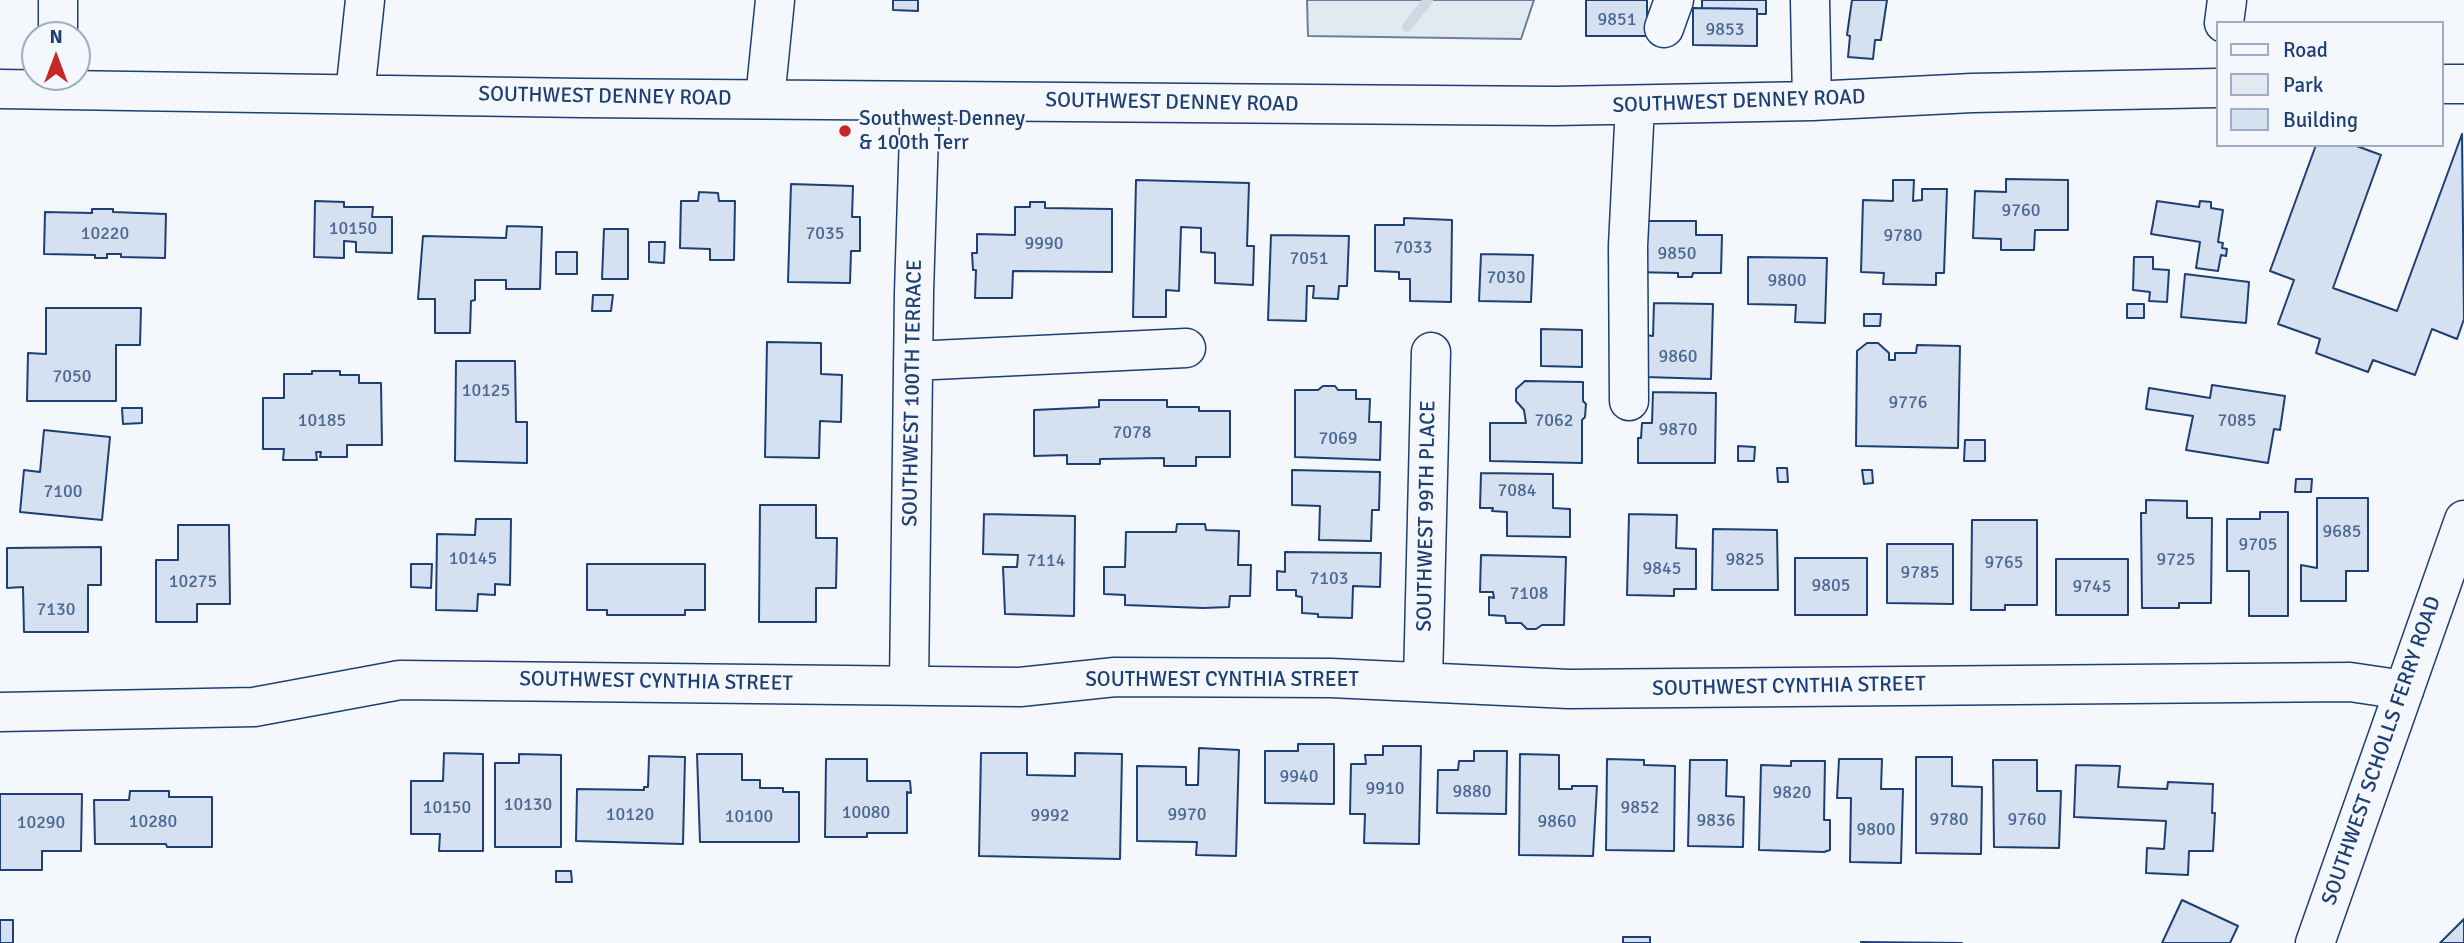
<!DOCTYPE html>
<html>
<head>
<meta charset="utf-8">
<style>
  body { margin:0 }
  #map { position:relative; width:2464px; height:943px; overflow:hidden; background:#f4f7fb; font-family:Signika,sans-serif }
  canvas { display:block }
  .legend { position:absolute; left:2216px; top:21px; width:228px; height:126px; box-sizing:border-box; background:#f4f7fb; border:2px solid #9eadc5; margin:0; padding:9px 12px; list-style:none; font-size:21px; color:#1d3f73 }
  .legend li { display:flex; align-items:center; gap:14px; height:35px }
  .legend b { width:35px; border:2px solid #9eadc5 }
  .north { position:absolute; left:21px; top:21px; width:70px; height:70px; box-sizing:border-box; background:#f4f7fb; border:2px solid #9eadc5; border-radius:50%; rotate:0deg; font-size:19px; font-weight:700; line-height:28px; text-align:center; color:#1d3f73 }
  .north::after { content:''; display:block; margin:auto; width:24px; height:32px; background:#c62828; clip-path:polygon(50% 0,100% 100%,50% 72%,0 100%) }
</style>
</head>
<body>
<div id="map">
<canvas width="2464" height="943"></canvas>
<ul class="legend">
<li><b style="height:9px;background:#f4f7fb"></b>Road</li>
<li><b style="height:19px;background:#e3e9f0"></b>Park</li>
<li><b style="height:19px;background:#d5e0f0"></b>Building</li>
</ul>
<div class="north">N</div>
</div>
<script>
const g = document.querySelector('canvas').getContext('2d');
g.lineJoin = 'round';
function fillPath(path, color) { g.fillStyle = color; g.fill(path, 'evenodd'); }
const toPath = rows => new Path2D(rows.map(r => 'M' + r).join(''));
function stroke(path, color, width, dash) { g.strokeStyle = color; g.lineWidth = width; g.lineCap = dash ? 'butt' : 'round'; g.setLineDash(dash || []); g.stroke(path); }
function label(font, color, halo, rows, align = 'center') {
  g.font = font + ' Signika,sans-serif'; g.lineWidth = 5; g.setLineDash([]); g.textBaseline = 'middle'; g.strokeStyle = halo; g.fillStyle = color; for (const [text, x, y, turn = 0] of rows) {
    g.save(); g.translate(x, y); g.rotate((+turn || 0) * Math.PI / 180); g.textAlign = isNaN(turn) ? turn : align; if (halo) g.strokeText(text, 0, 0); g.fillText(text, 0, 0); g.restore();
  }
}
const green = toPath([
  [1307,0,1534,0,1521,39,1308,36,1307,0]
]);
fillPath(green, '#e3e9f0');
stroke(green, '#687fa3', 2);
stroke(toPath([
  [1407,27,1428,0]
]), '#cfd7e4', 10);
const building = toPath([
  [893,0,918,0,918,11,893,10,893,0],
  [1586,0,1647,0,1647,36,1586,36,1586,0],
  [1702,0,1766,0,1766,14,1757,14,1757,9,1702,8,1702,0],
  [1852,0,1887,0,1881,40,1875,40,1873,59,1848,57,1850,36,1847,35,1852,0],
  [1693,8,1757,9,1757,46,1693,45,1693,8],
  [2462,134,2464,319,2457,339,2432,329,2415,375,2373,360,2368,372,2316,353,2320,339,2278,324,2294,280,2270,271,2316,145,2354,145,2381,155,2333,288,2397,311,2462,134],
  [2006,179,2068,180,2068,230,2035,230,2034,250,2001,250,2001,239,1973,238,1975,191,2006,192,2006,179],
  [1136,180,1249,183,1247,246,1254,246,1253,285,1215,283,1215,253,1201,252,1201,228,1181,227,1179,291,1166,290,1166,317,1133,317,1136,180],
  [1893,180,1914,180,1913,201,1922,200,1922,189,1947,189,1944,273,1936,273,1936,285,1883,284,1884,273,1861,272,1863,200,1893,201,1893,180],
  [791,184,853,186,852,217,860,217,860,251,851,251,850,283,788,282,791,184],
  [699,192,718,193,719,201,735,201,734,260,710,260,710,249,680,248,681,201,698,201,699,192],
  [315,201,344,202,344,207,373,207,372,217,392,217,392,253,356,252,356,242,344,241,344,258,314,257,315,201],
  [2157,201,2199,207,2200,201,2211,202,2211,208,2223,210,2218,242,2223,243,2222,248,2227,249,2226,256,2221,255,2218,271,2196,268,2200,242,2151,234,2157,201],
  [1030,202,1045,202,1045,208,1112,209,1112,272,1013,271,1012,298,975,298,976,270,973,270,972,253,977,253,977,234,1015,235,1015,207,1030,207,1030,202],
  [92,209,113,209,113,212,166,214,165,258,121,257,121,254,107,254,107,258,95,258,95,255,44,254,45,212,92,213,92,209],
  [1404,218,1452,220,1451,302,1410,301,1410,279,1399,279,1399,272,1375,271,1375,225,1404,225,1404,218],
  [1633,221,1696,221,1696,235,1722,235,1721,273,1693,273,1692,277,1678,277,1678,273,1632,272,1633,221],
  [507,226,542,227,540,289,506,289,506,280,475,280,475,300,471,301,470,333,435,333,435,299,418,299,423,236,506,238,507,226],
  [604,229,628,229,628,279,602,279,604,229],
  [1271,235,1349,236,1347,286,1339,286,1338,299,1313,298,1314,286,1307,286,1306,321,1268,320,1271,235],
  [649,242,665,242,664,263,649,262,649,242],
  [556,252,577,252,577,274,556,274,556,252],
  [1481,254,1533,255,1531,302,1479,301,1481,254],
  [1748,257,1827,258,1825,323,1795,322,1796,305,1748,304,1748,257],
  [2134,257,2153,257,2153,269,2169,270,2167,302,2149,301,2150,292,2133,290,2134,257],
  [2185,274,2249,282,2246,323,2181,317,2185,274],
  [593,295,613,295,611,311,592,311,593,295],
  [1654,303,1713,304,1711,379,1645,377,1645,335,1653,336,1654,303],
  [2127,304,2144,304,2144,318,2127,318,2127,304],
  [46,308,141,308,140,345,116,345,116,401,27,401,28,353,46,354,46,308],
  [1864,314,1881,314,1880,326,1864,326,1864,314],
  [1541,329,1582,330,1582,367,1541,366,1541,329],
  [767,342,821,343,821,374,842,375,841,422,820,421,819,458,765,457,767,342],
  [1867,343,1878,343,1889,353,1889,360,1895,360,1895,353,1916,353,1917,345,1960,346,1958,448,1856,446,1857,351,1867,343],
  [456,361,515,361,516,422,527,422,527,463,455,461,456,361],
  [312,371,340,371,340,375,359,375,359,383,381,383,382,445,347,445,347,457,320,457,321,452,316,452,317,460,283,460,284,449,263,449,263,398,284,398,284,374,312,374,312,371],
  [1525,381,1583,382,1583,401,1586,404,1585,417,1582,420,1582,463,1490,461,1490,423,1526,423,1524,410,1516,401,1516,389,1525,381],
  [2212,385,2285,396,2280,430,2274,429,2268,463,2186,450,2193,416,2146,409,2149,388,2210,398,2212,385],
  [1323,386,1335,386,1338,390,1356,390,1356,399,1370,399,1369,422,1381,422,1380,460,1295,457,1295,390,1318,390,1323,386],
  [1653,392,1716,393,1715,463,1638,463,1638,438,1641,438,1642,423,1652,423,1653,392],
  [1099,400,1167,400,1167,407,1199,407,1199,411,1230,411,1230,457,1196,457,1196,466,1164,466,1164,458,1100,459,1100,464,1067,464,1067,455,1034,456,1034,410,1099,407,1099,400],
  [122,408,142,408,142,423,123,424,122,408],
  [44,430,110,437,102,520,20,512,24,470,40,472,44,430],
  [1965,440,1985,440,1985,461,1964,461,1965,440],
  [1738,446,1755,447,1754,461,1738,461,1738,446],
  [1777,468,1787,468,1788,482,1778,482,1777,468],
  [1292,470,1380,472,1379,510,1372,510,1371,541,1319,540,1320,506,1292,505,1292,470],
  [1862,470,1872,470,1873,483,1864,484,1862,470],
  [1481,473,1553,474,1553,508,1570,509,1570,537,1507,536,1507,512,1492,511,1493,508,1480,508,1481,473],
  [2296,479,2312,479,2311,492,2295,492,2296,479],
  [2317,498,2368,498,2368,571,2346,571,2346,601,2301,601,2301,565,2317,568,2317,498],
  [2146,500,2187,501,2187,518,2212,518,2211,603,2179,603,2179,608,2142,608,2141,513,2146,513,2146,500],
  [760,505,816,505,816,538,837,538,836,588,816,588,816,622,759,622,760,505],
  [2260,512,2288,512,2288,616,2249,616,2249,571,2227,571,2227,519,2260,519,2260,512],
  [984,514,1075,516,1074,616,1005,614,1003,567,1017,567,1018,555,983,554,984,514],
  [1629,514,1677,515,1676,548,1696,549,1696,589,1674,589,1674,596,1627,595,1629,514],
  [476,519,511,519,510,585,495,584,495,595,478,594,477,611,436,610,437,534,475,535,476,519],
  [1972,520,2037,520,2037,605,2005,605,2005,610,1971,610,1972,520],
  [1177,524,1205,524,1206,530,1239,531,1238,565,1251,565,1250,596,1230,596,1229,607,1203,608,1125,605,1125,595,1104,594,1104,567,1125,567,1126,532,1176,532,1177,524],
  [178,525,229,525,230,604,197,604,197,622,156,622,156,560,178,560,178,525],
  [1713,529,1777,530,1778,590,1712,590,1713,529],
  [1887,544,1953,544,1953,604,1887,603,1887,544],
  [101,547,101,585,88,585,88,632,24,632,23,587,7,588,7,548,101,547],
  [1285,552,1381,553,1380,587,1353,586,1352,618,1318,617,1318,614,1302,613,1302,597,1296,596,1296,590,1277,590,1277,571,1285,572,1285,552],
  [1481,555,1566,557,1564,625,1542,625,1536,629,1527,629,1521,623,1506,623,1505,616,1489,615,1489,597,1494,598,1493,592,1480,592,1481,555],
  [1795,558,1867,558,1867,615,1795,615,1795,558],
  [2056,559,2128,559,2128,615,2056,615,2056,559],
  [411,564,432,564,431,588,411,587,411,564],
  [587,564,705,564,705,610,685,610,685,615,607,615,607,610,587,610,587,564],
  [1298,744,1334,744,1334,804,1265,803,1265,751,1298,751,1298,744],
  [1383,746,1421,746,1419,844,1364,843,1365,814,1350,814,1351,764,1366,764,1365,755,1383,755,1383,746],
  [1199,748,1239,750,1236,856,1196,855,1197,842,1137,841,1137,766,1186,767,1186,785,1198,785,1199,748],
  [1474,751,1507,751,1506,814,1437,813,1438,770,1458,770,1459,761,1474,761,1474,751],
  [444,753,483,754,483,851,439,851,440,834,411,834,411,781,443,781,444,753],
  [981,753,1027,753,1027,775,1075,776,1075,753,1122,754,1120,859,979,856,981,753],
  [519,754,561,755,561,847,495,847,495,763,519,763,519,754],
  [697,754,742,754,742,780,760,780,760,788,783,788,783,792,799,792,799,842,700,842,697,754],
  [1520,754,1559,755,1559,789,1572,789,1572,786,1597,786,1593,856,1519,855,1520,754],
  [649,756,685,757,683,844,576,841,577,789,644,790,644,787,648,787,649,756],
  [1916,757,1952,757,1952,786,1982,787,1981,854,1916,853,1916,757],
  [826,759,867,759,867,781,910,781,911,793,907,792,907,833,867,833,867,837,825,837,826,759],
  [1607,759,1644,760,1644,765,1675,766,1674,851,1606,850,1607,759],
  [1839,759,1882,759,1881,789,1903,789,1901,863,1850,862,1851,798,1837,798,1839,759],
  [1690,760,1727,760,1726,796,1744,797,1743,847,1688,846,1690,760],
  [1993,760,2037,760,2037,791,2061,791,2059,848,1994,847,1993,760],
  [1791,761,1825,761,1824,820,1830,820,1830,850,1824,852,1759,850,1761,765,1791,766,1791,761],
  [2076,765,2120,766,2118,787,2167,789,2168,782,2213,784,2212,813,2215,813,2213,851,2189,851,2188,875,2146,873,2147,848,2164,849,2166,821,2074,817,2076,765],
  [130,791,169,791,169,797,212,797,212,847,167,847,166,844,95,844,94,800,129,800,130,791],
  [0,794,82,794,81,851,42,851,42,870,0,870,0,794],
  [556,871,571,871,572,882,556,882,556,871],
  [2182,900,2238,926,2230,943,2162,943,2182,900],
  [2464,919,2464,943,2440,943,2464,919],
  [0,920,13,920,13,943,0,943,0,920],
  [1623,937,1650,937,1650,943,1623,943,1623,937],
  [1861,942,1962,943,1861,943,1861,942]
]);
fillPath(building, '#d5e0f0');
stroke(building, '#1d3f73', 2);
const minor = toPath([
  [1810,0,1812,101],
  [2224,23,2227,0],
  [1664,28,1674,0],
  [58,35,58,0],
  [2441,84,2464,84],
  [0,89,582,98,1555,106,1812,101,1972,93,2217,88],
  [355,94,365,0],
  [765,99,775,0],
  [913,361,1186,348],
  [1629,401,1628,246,1635,105],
  [1423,681,1431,352],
  [909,685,914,293,920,101],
  [0,712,254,707,400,680,1020,687,1115,677,1331,678,1569,689,2350,682,2404,690]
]);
const major = toPath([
  [2315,943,2464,520]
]);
stroke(minor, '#1d3f73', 41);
stroke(major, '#1d3f73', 41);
stroke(minor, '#f4f7fb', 38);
stroke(major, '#f4f7fb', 38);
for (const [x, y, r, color] of [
  [845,131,7,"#c62828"]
]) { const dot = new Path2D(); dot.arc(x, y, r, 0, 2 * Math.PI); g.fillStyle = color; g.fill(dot); stroke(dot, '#f4f7fb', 2.5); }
label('18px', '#4b6792', null, [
  ["9851",1617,20],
  ["9853",1725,30],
  ["9760",2021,211],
  ["10150",353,229],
  ["10220",105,234],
  ["7035",825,234],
  ["9780",1903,236],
  ["9990",1044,244],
  ["7033",1413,248],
  ["9850",1677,254],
  ["7051",1309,259],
  ["7030",1506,278],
  ["9800",1787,281],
  ["9860",1678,357],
  ["7050",72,377],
  ["10125",486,391],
  ["9776",1908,403],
  ["10185",322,421],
  ["7062",1554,421],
  ["7085",2237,421],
  ["9870",1678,430],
  ["7078",1132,433],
  ["7069",1338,439],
  ["7084",1517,491],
  ["7100",63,492],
  ["9685",2342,532],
  ["9705",2258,545],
  ["10145",473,559],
  ["9825",1745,560],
  ["9725",2176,560],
  ["7114",1046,561],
  ["9765",2004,563],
  ["9845",1662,569],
  ["9785",1920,573],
  ["7103",1329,579],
  ["10275",193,582],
  ["9805",1831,586],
  ["9745",2092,587],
  ["7108",1529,594],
  ["7130",56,610],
  ["9940",1299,777],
  ["9910",1385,789],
  ["9880",1472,792],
  ["9820",1792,793],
  ["10130",528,805],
  ["10150",447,808],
  ["9852",1640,808],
  ["10080",866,813],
  ["10120",630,815],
  ["9970",1187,815],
  ["9992",1050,816],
  ["10100",749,817],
  ["9780",1949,820],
  ["9760",2027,820],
  ["9836",1716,821],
  ["10280",153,822],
  ["9860",1557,822],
  ["10290",41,823],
  ["9800",1876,830]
]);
label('21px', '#1d3f73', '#f4f7fb', [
  ["SOUTHWEST DENNEY ROAD",605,97,1],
  ["SOUTHWEST DENNEY ROAD",1739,102,-2],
  ["SOUTHWEST DENNEY ROAD",1172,103,1],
  ["SOUTHWEST 100TH TERRACE",913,393,-89],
  ["SOUTHWEST 99TH PLACE",1427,516,-89],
  ["SOUTHWEST CYNTHIA STREET",1222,680],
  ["SOUTHWEST CYNTHIA STREET",656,682,1],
  ["SOUTHWEST CYNTHIA STREET",1789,687,-1],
  ["SOUTHWEST SCHOLLS FERRY ROAD",2382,751,-71]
]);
label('21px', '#1d3f73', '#f4f7fb', [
  ["Southwest Denney",859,119],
  ["& 100th Terr",859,143]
], 'left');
</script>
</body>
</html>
